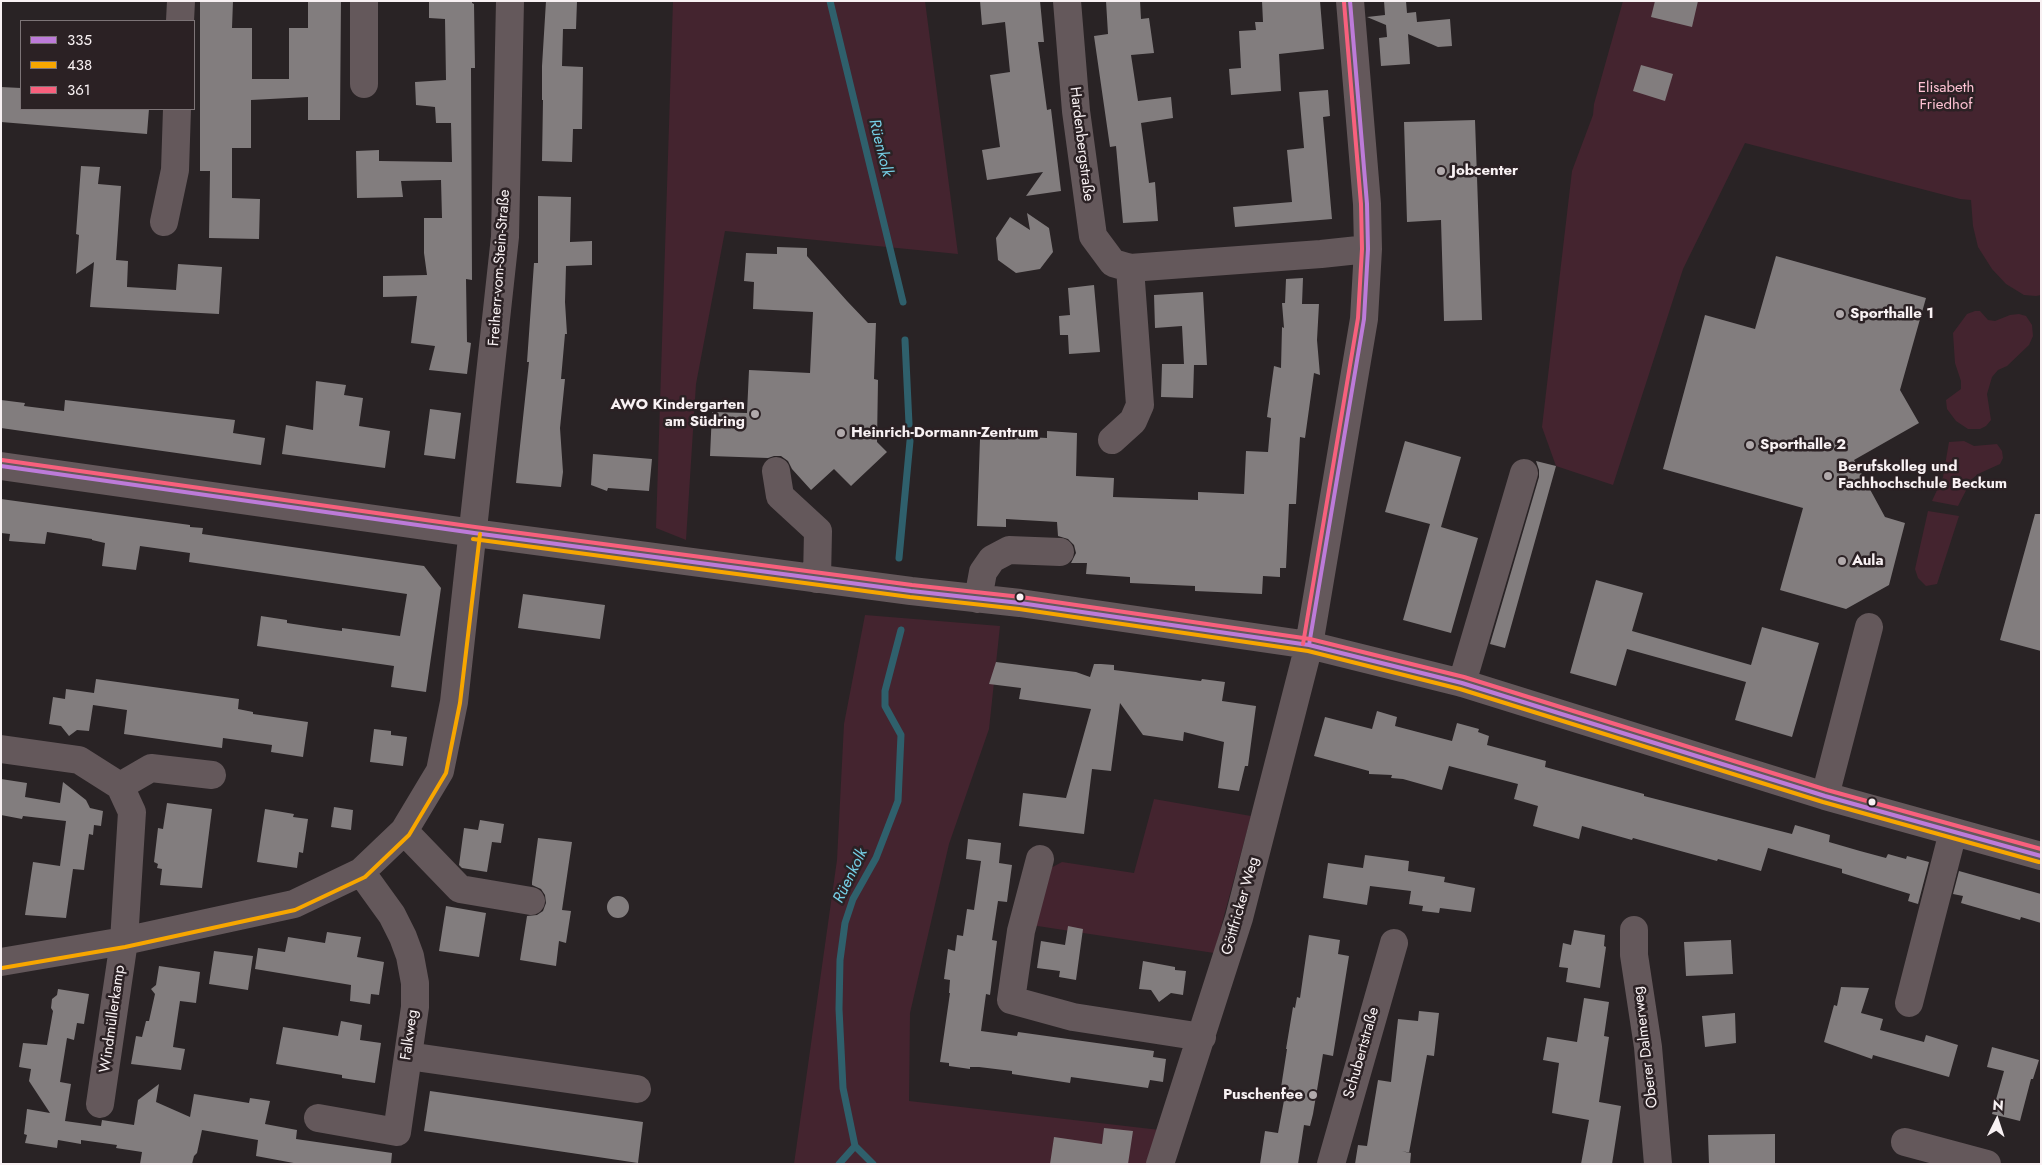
<!DOCTYPE html>
<html>
<head>
<meta charset="utf-8">
<style>
  body { margin:0 }
  #map { position:relative; width:2042px; height:1165px; overflow:hidden; background:#292325; font-family:Jost,sans-serif }
  canvas { display:block }
  .frame { position:absolute; inset:0; border:2px solid #f8f1f3; pointer-events:none }
  .legend { position:absolute; left:20px; top:20px; width:175px; height:90px; box-sizing:border-box; background:#2b2124; border:1px solid #7d7477; margin:0; padding:6px 9px; list-style:none; font-size:15px; color:#f8f1f3 }
  .legend li { display:flex; align-items:center; gap:10px; height:25px }
  .legend b { width:25px; border:1px solid #7d7477 }
  .north { position:absolute; left:1972px; top:1095px; width:50px; height:50px; -webkit-text-stroke:4px #2b2124; paint-order:stroke; rotate:4deg; font-size:14px; font-weight:700; line-height:20px; text-align:center; color:#f8f1f3 }
  .north::after { content:''; display:block; margin:auto; width:18px; height:22px; background:#f8f1f3; clip-path:polygon(50% 0,100% 100%,50% 72%,0 100%) }
</style>
</head>
<body>
<div id="map">
<canvas width="2042" height="1165"></canvas>
<div class="frame"></div>
<ul class="legend">
<li><b style="height:6px;background:#bd7bd9"></b>335</li>
<li><b style="height:6px;background:#f7a600"></b>438</li>
<li><b style="height:6px;background:#f8607d"></b>361</li>
</ul>
<div class="north">N</div>
</div>
<script>
const g = document.querySelector('canvas').getContext('2d');
g.lineJoin = 'round';
function fillPath(path, color) { g.fillStyle = color; g.fill(path, 'evenodd'); }
const toPath = rows => new Path2D(rows.map(r => 'M' + r).join(''));
function stroke(path, color, width, dash) { g.strokeStyle = color; g.lineWidth = width; g.lineCap = dash ? 'butt' : 'round'; g.setLineDash(dash || []); g.stroke(path); }
function label(font, color, halo, rows, align = 'center') {
  g.font = font + ' Jost,sans-serif'; g.lineWidth = 5; g.setLineDash([]); g.textBaseline = 'middle'; g.strokeStyle = halo; g.fillStyle = color; for (const [text, x, y, turn = 0] of rows) {
    g.save(); g.translate(x, y); g.rotate((+turn || 0) * Math.PI / 180); g.textAlign = isNaN(turn) ? turn : align; if (halo) g.strokeText(text, 0, 0); g.fillText(text, 0, 0); g.restore();
  }
}
fillPath(toPath([
  [673,1,925,1,958,254,725,231,696,384,686,540,656,528],
  [1623,1,2041,1,2041,295,2036,296,2024,295,2006,284,1992,269,1978,247,1973,226,1971,200,1960,199,1745,143,1683,269,1613,485,1556,466,1542,427,1572,171,1593,115,1594,104],
  [1975,311,1980,311,1988,320,1995,321,2010,315,2019,314,2026,316,2032,325,2033,336,2029,345,2007,366,1998,370,1992,377,1987,394,1991,420,1986,426,1980,429,1968,429,1956,421,1947,409,1946,400,1961,389,1961,381,1955,363,1953,333,1967,314],
  [1964,441,1974,446,1997,444,2002,451,2003,458,2000,464,1978,474,1972,479,1958,506,1932,501,1943,477,1949,442],
  [1928,511,1959,516,1937,584,1926,586,1918,578,1915,569],
  [865,615,1000,626,989,729,949,844,910,1013,909,1101,1160,1130,1147,1164,794,1164,837,860,844,724],
  [1154,799,1251,816,1214,953,1031,925,1047,870,1062,862,1134,873]
]), '#44242f');
stroke(toPath([
  [830,1,903,302],
  [905,340,909,424],
  [899,558,910,441],
  [839,1164,855,1146],
  [873,1164,855,1146,843,1088,839,1009,840,960,845,923,853,899,876,858,898,801,901,735,885,706,885,691,901,630]
]), '#2f606c', 7);
fillPath(toPath([
  [200,1,233,1,232,28,252,28,252,79,289,79,289,28,308,28,308,1,341,1,340,120,308,120,308,97,251,100,251,148,232,148,232,198,260,199,259,239,209,238,210,171,200,171],
  [429,1,472,1,472,3,474,4,475,68,471,68,472,280,466,279,467,342,471,343,467,374,429,370,435,346,411,343,417,296,383,297,383,276,427,275,424,253,424,218,442,218,441,180,401,181,403,197,357,198,356,151,379,150,379,161,452,162,451,123,436,123,435,107,416,105,415,82,446,80,445,19,429,18],
  [546,1,577,1,576,29,563,29,562,66,583,67,582,129,573,129,572,162,542,161,543,100,542,100,542,66],
  [980,1,1040,1,1044,42,1038,42,1047,110,1051,109,1061,191,1026,196,1043,172,987,180,982,150,1000,147,990,75,1010,72,1005,22,982,25],
  [1106,1,1140,1,1141,19,1149,18,1154,53,1131,55,1138,101,1171,97,1173,118,1141,123,1149,183,1155,182,1158,221,1123,223,1116,146,1110,147,1094,36,1108,34],
  [1262,1,1320,1,1324,49,1279,54,1281,91,1231,95,1229,69,1241,68,1239,31,1256,30,1255,22,1263,22],
  [1384,1,1406,1,1407,13,1416,12,1417,22,1450,19,1452,46,1438,47,1408,34,1410,64,1381,66,1379,38,1387,37,1386,25,1367,17,1385,15],
  [1655,1,1698,1,1692,27,1651,17],
  [1641,65,1673,74,1665,101,1633,91],
  [1,87,21,88,21,109,149,109,147,134,1,122],
  [1328,90,1330,116,1323,117,1332,219,1235,227,1233,207,1292,202,1287,150,1304,148,1299,92],
  [1475,120,1482,320,1444,321,1441,220,1407,222,1404,122],
  [81,166,100,167,98,184,121,186,116,260,128,261,127,287,176,290,178,264,222,267,219,314,90,307,94,262,76,274,79,235,76,234],
  [538,196,571,197,570,242,592,241,592,265,566,266,565,302,567,334,565,334,561,379,565,379,560,428,563,472,561,487,516,483,529,362,527,362,534,263,538,263],
  [1027,213,1049,228,1053,252,1040,269,1016,273,998,260,996,238,1010,217,1030,230],
  [777,247,807,248,807,256,847,301,868,323,876,323,874,379,878,380,877,442,887,452,851,486,834,469,811,490,792,469,788,461,781,456,774,456,768,458,710,456,712,412,747,413,749,370,810,373,813,312,753,309,754,282,744,281,746,253,777,254],
  [1776,256,1926,298,1900,390,1919,423,1854,460,1885,517,1905,523,1889,585,1846,609,1780,590,1803,508,1663,469,1705,315,1755,329],
  [1303,278,1302,304,1319,304,1317,340,1320,375,1314,373,1305,438,1300,437,1296,504,1289,504,1286,568,1280,568,1280,577,1263,576,1262,594,1195,591,1195,586,1130,583,1130,577,1086,574,1087,563,1071,563,1076,553,1074,545,1068,539,1058,536,1057,522,1006,519,1006,527,977,526,980,439,1008,440,1008,436,1047,438,1047,431,1077,433,1076,476,1114,478,1113,497,1198,500,1198,492,1244,494,1246,451,1268,452,1271,418,1267,417,1274,366,1281,368,1282,327,1284,328,1282,303,1285,303,1286,279],
  [1094,285,1100,352,1069,354,1068,335,1060,335,1059,316,1070,315,1068,288],
  [1203,292,1207,365,1194,365,1193,398,1161,397,1162,364,1184,364,1182,326,1155,328,1154,295],
  [316,381,346,385,344,395,363,398,359,426,390,431,385,468,282,454,286,425,313,430],
  [1,400,25,403,24,406,64,411,65,400,235,420,233,433,265,438,261,465,1,428],
  [430,409,461,413,455,459,424,455],
  [1405,441,1461,457,1441,527,1478,538,1451,633,1403,620,1430,524,1385,512],
  [593,454,652,459,649,491,608,488,607,491,591,485],
  [1536,461,1556,466,1505,648,1490,644,1539,477,1539,470],
  [1,499,190,525,190,527,203,528,202,534,424,566,441,588,426,692,391,687,394,666,257,646,261,616,287,620,287,623,327,629,342,631,342,628,400,636,407,594,189,562,190,553,140,546,136,570,102,566,105,543,92,540,92,539,47,532,45,544,9,541,10,534,1,533],
  [2035,514,2041,514,2041,651,2000,640],
  [1596,580,1643,593,1632,631,1751,665,1762,627,1819,643,1792,737,1735,720,1746,682,1627,649,1616,686,1570,673],
  [523,594,605,605,600,639,518,628],
  [996,662,1076,672,1090,677,1094,664,1101,664,1114,665,1114,670,1201,681,1202,679,1225,682,1222,701,1256,706,1248,766,1245,766,1239,791,1218,788,1224,742,1184,732,1183,741,1143,735,1120,703,1111,771,1092,769,1084,834,1019,826,1023,793,1066,798,1091,709,1019,699,1021,688,989,684],
  [96,679,239,699,238,709,253,712,253,714,308,722,303,757,271,752,272,745,223,738,222,748,124,734,127,710,93,705,89,731,77,730,69,736,61,726,49,724,53,697,65,699,66,689,94,693],
  [1377,711,1397,717,1395,726,1452,741,1457,723,1479,729,1478,732,1489,736,1487,745,1546,761,1545,767,1644,794,1644,796,1792,834,1795,825,1830,835,1829,842,1860,851,1886,858,1888,854,1906,859,1907,856,1929,862,1918,904,1908,901,1910,894,1842,873,1842,869,1768,848,1761,871,1718,859,1717,861,1633,838,1632,840,1582,826,1579,839,1533,826,1538,806,1514,799,1518,784,1449,766,1442,790,1403,779,1391,778,1392,775,1369,774,1369,771,1314,756,1325,717,1372,729],
  [374,729,391,731,391,735,407,737,403,766,370,762],
  [1,779,27,783,25,797,60,803,63,782,86,800,90,808,103,811,101,826,94,825,93,835,89,834,84,870,73,869,66,918,25,915,33,862,60,866,66,821,23,816,22,819,1,815],
  [167,803,212,809,202,888,160,885,162,869,157,868,158,864,154,862,158,828,163,829],
  [334,807,353,810,351,830,331,827],
  [265,809,294,814,293,817,308,819,303,853,299,852,297,868,257,862],
  [480,820,504,824,501,843,492,842,487,872,462,868,459,865,464,828,478,830],
  [538,838,572,842,562,910,571,911,566,943,559,941,556,966,520,960,527,916,537,915,543,911,546,903,545,895,541,889,532,885,532,882],
  [968,839,1001,843,999,863,1012,865,1007,902,998,901,992,940,997,941,990,995,986,994,981,1031,1017,1036,1018,1032,1154,1051,1153,1057,1166,1059,1163,1082,1150,1080,1148,1088,1071,1077,1070,1083,1012,1074,1012,1071,979,1067,970,1067,970,1069,949,1066,949,1063,940,1062,950,993,949,993,950,980,944,979,948,949,955,951,957,935,963,936,967,909,974,910,981,861,966,859],
  [1365,855,1409,861,1408,871,1445,877,1444,882,1475,888,1471,912,1440,908,1439,913,1422,911,1423,906,1409,904,1411,891,1370,886,1367,905,1323,898,1328,863,1363,868],
  [1959,871,2041,894,2041,923,2021,917,2020,920,1961,903,1963,896,1953,894],
  '607 907a11 11 0 1 1 22 0a11 11 0 1 1-22 0Z',
  [446,906,486,913,479,957,439,951],
  [1068,926,1083,929,1076,980,1059,977,1060,971,1037,968,1041,941,1065,945],
  [1574,930,1605,935,1604,946,1606,947,1600,988,1566,982,1568,968,1559,967,1563,943,1571,945],
  [327,932,361,937,357,957,384,962,379,995,371,994,370,1004,350,1001,351,985,255,969,258,948,285,952,288,937,325,943],
  [1309,935,1340,940,1338,954,1349,956,1333,1056,1323,1054,1313,1114,1310,1126,1304,1125,1298,1164,1260,1164,1265,1131,1278,1133,1285,1095,1280,1094,1287,1049,1286,1049,1293,1007,1295,1008,1297,997,1300,998],
  [1731,940,1733,974,1686,976,1684,942],
  [214,951,253,956,248,990,209,984],
  [1143,961,1175,967,1175,970,1186,971,1183,995,1171,993,1159,1002,1151,990,1139,989],
  [159,966,200,972,196,1003,180,1001,173,1047,185,1049,181,1070,131,1064,136,1036,142,1037,146,1021,149,1021,155,994,151,989,156,985],
  [1841,987,1869,988,1861,1013,1883,1019,1880,1030,1924,1042,1926,1035,1958,1045,1949,1077,1873,1055,1872,1059,1824,1042,1834,1005,1837,1006],
  [58,989,89,994,84,1024,77,1023,74,1040,67,1038,60,1082,71,1084,65,1121,101,1126,102,1120,134,1125,138,1100,159,1084,156,1102,190,1117,194,1094,249,1103,250,1098,270,1101,265,1124,297,1130,296,1139,392,1153,391,1164,299,1164,256,1156,258,1140,202,1130,197,1153,194,1156,192,1164,140,1164,142,1152,116,1148,117,1145,81,1140,81,1144,58,1140,57,1148,25,1143,27,1135,24,1134,27,1109,50,1113,29,1081,31,1069,19,1067,23,1043,47,1045,53,1011,51,1008,52,999,57,995],
  [1584,998,1609,1002,1604,1036,1609,1037,1599,1102,1621,1106,1612,1164,1581,1164,1589,1120,1552,1113,1559,1063,1543,1060,1547,1037,1577,1042],
  [1419,1011,1439,1013,1434,1056,1427,1055,1409,1153,1402,1151,1411,1153,1410,1164,1355,1164,1358,1145,1367,1146,1378,1080,1391,1082,1398,1019,1418,1021],
  [1735,1013,1736,1043,1705,1047,1702,1016],
  [341,1021,362,1025,360,1040,381,1043,375,1083,342,1078,342,1075,276,1064,283,1027,338,1036],
  [1992,1047,2039,1060,2033,1079,2031,1079,2020,1121,1992,1114,2004,1071,1987,1067],
  [430,1091,643,1122,638,1163,424,1131],
  [1104,1128,1133,1131,1128,1164,1050,1164,1054,1137,1102,1144],
  [1775,1134,1775,1164,1709,1164,1708,1135]
]), '#827d7e');
stroke(toPath([
  [1067,1,1076,111,1093,236,1113,263,1130,268,1321,254,1368,249],
  [180,21,181,1],
  [364,84,364,1],
  [164,222,175,170,177,109],
  [1112,440,1133,421,1140,405,1130,268],
  [1,466,474,533,911,591,1020,603,1309,645,1462,683,1825,796,2041,856],
  [776,471,780,496,818,531,817,579],
  [978,599,983,572,992,559,1009,550,1060,552],
  [1462,683,1524,473],
  [1,749,79,760,120,786,132,812,124,941,100,1104],
  [120,786,151,768,212,775],
  [1825,796,1869,627],
  [404,831,460,889,531,901],
  [1040,859,1021,931,1011,1000,1073,1017,1202,1037],
  [1634,930,1634,955,1648,1047,1658,1164],
  [1,962,124,941,294,904,361,872,404,831,440,771,454,702,505,237,510,1],
  [1909,1003,1953,832],
  [408,1056,637,1089],
  [318,1118,397,1132,415,1007,415,983,410,956,403,937,392,915,361,872],
  [1905,1142,1987,1164],
  [1160,1164,1239,918,1309,645,1364,319,1368,249,1367,204,1350,1],
  [1331,1164,1394,943]
]), '#64585b', 28);
stroke(toPath([
  [1,466,474,533,911,591,1020,603,1309,645,1462,683,1825,796,2041,856],
  [1309,645,1364,319,1368,249,1367,204,1350,1]
]), '#bd7bd9', 4);
stroke(toPath([
  [473,539,910,597,1019,609,1308,651,1460,689,1823,802,2039,862],
  [2,968,125,947,295,910,365,877,409,835,446,773,460,703,480,534]
]), '#f7a600', 4);
stroke(toPath([
  [2,460,475,527,912,585,1021,597,1310,639,1464,677,1827,790,2041,849],
  [1303,644,1358,318,1362,249,1361,204,1344,2]
]), '#f8607d', 4);
for (const [x, y, r, color] of [
  [1441,171,5,"#b0a9ab"],
  [1840,314,5,"#b0a9ab"],
  [755,414,5,"#b0a9ab"],
  [841,433,5,"#b0a9ab"],
  [1750,445,5,"#b0a9ab"],
  [1828,476,5,"#b0a9ab"],
  [1842,561,5,"#b0a9ab"],
  [1020,597,4.5,"#f8f1f3"],
  [1872,802,4.5,"#f8f1f3"],
  [1313,1095,5,"#b0a9ab"]
]) { const dot = new Path2D(); dot.arc(x, y, r, 0, 2 * Math.PI); g.fillStyle = color; g.fill(dot); stroke(dot, '#2b2124', 2); }
label('15px', '#fec2d3', '#2b2124', [
  ["Elisabeth",1946,88],
  ["Friedhof",1946,105]
]);
label('15px', '#f8f1f3', '#2b2124', [
  ["Hardenbergstraße",1081,144,83],
  ["Freiherr-vom-Stein-Straße",500,268,-86],
  ["Göttfricker Weg",1241,906,-74],
  ["Windmüllerkamp",113,1019,-82],
  ["Falkweg",410,1035,-82],
  ["Oberer Dalmerweg",1646,1047,-97],
  ["Schubertstraße",1362,1053,-74]
]);
label('bold 15px', '#f8f1f3', '#2b2124', [
  ["Jobcenter",1451,171],
  ["Sporthalle 1",1850,314],
  ["AWO Kindergarten",745,405,"right"],
  ["am Südring",745,422,"right"],
  ["Heinrich-Dormann-Zentrum",851,433],
  ["Sporthalle 2",1760,445],
  ["Berufskolleg und",1838,467],
  ["Fachhochschule Beckum",1838,484],
  ["Aula",1852,561],
  ["Puschenfee",1303,1095,"right"]
], 'left');
label('italic 16px', '#75cee4', '#2b2124', [
  ["Rüenkolk",880,148,76],
  ["Rüenkolk",851,876,-64]
]);
</script>
</body>
</html>
